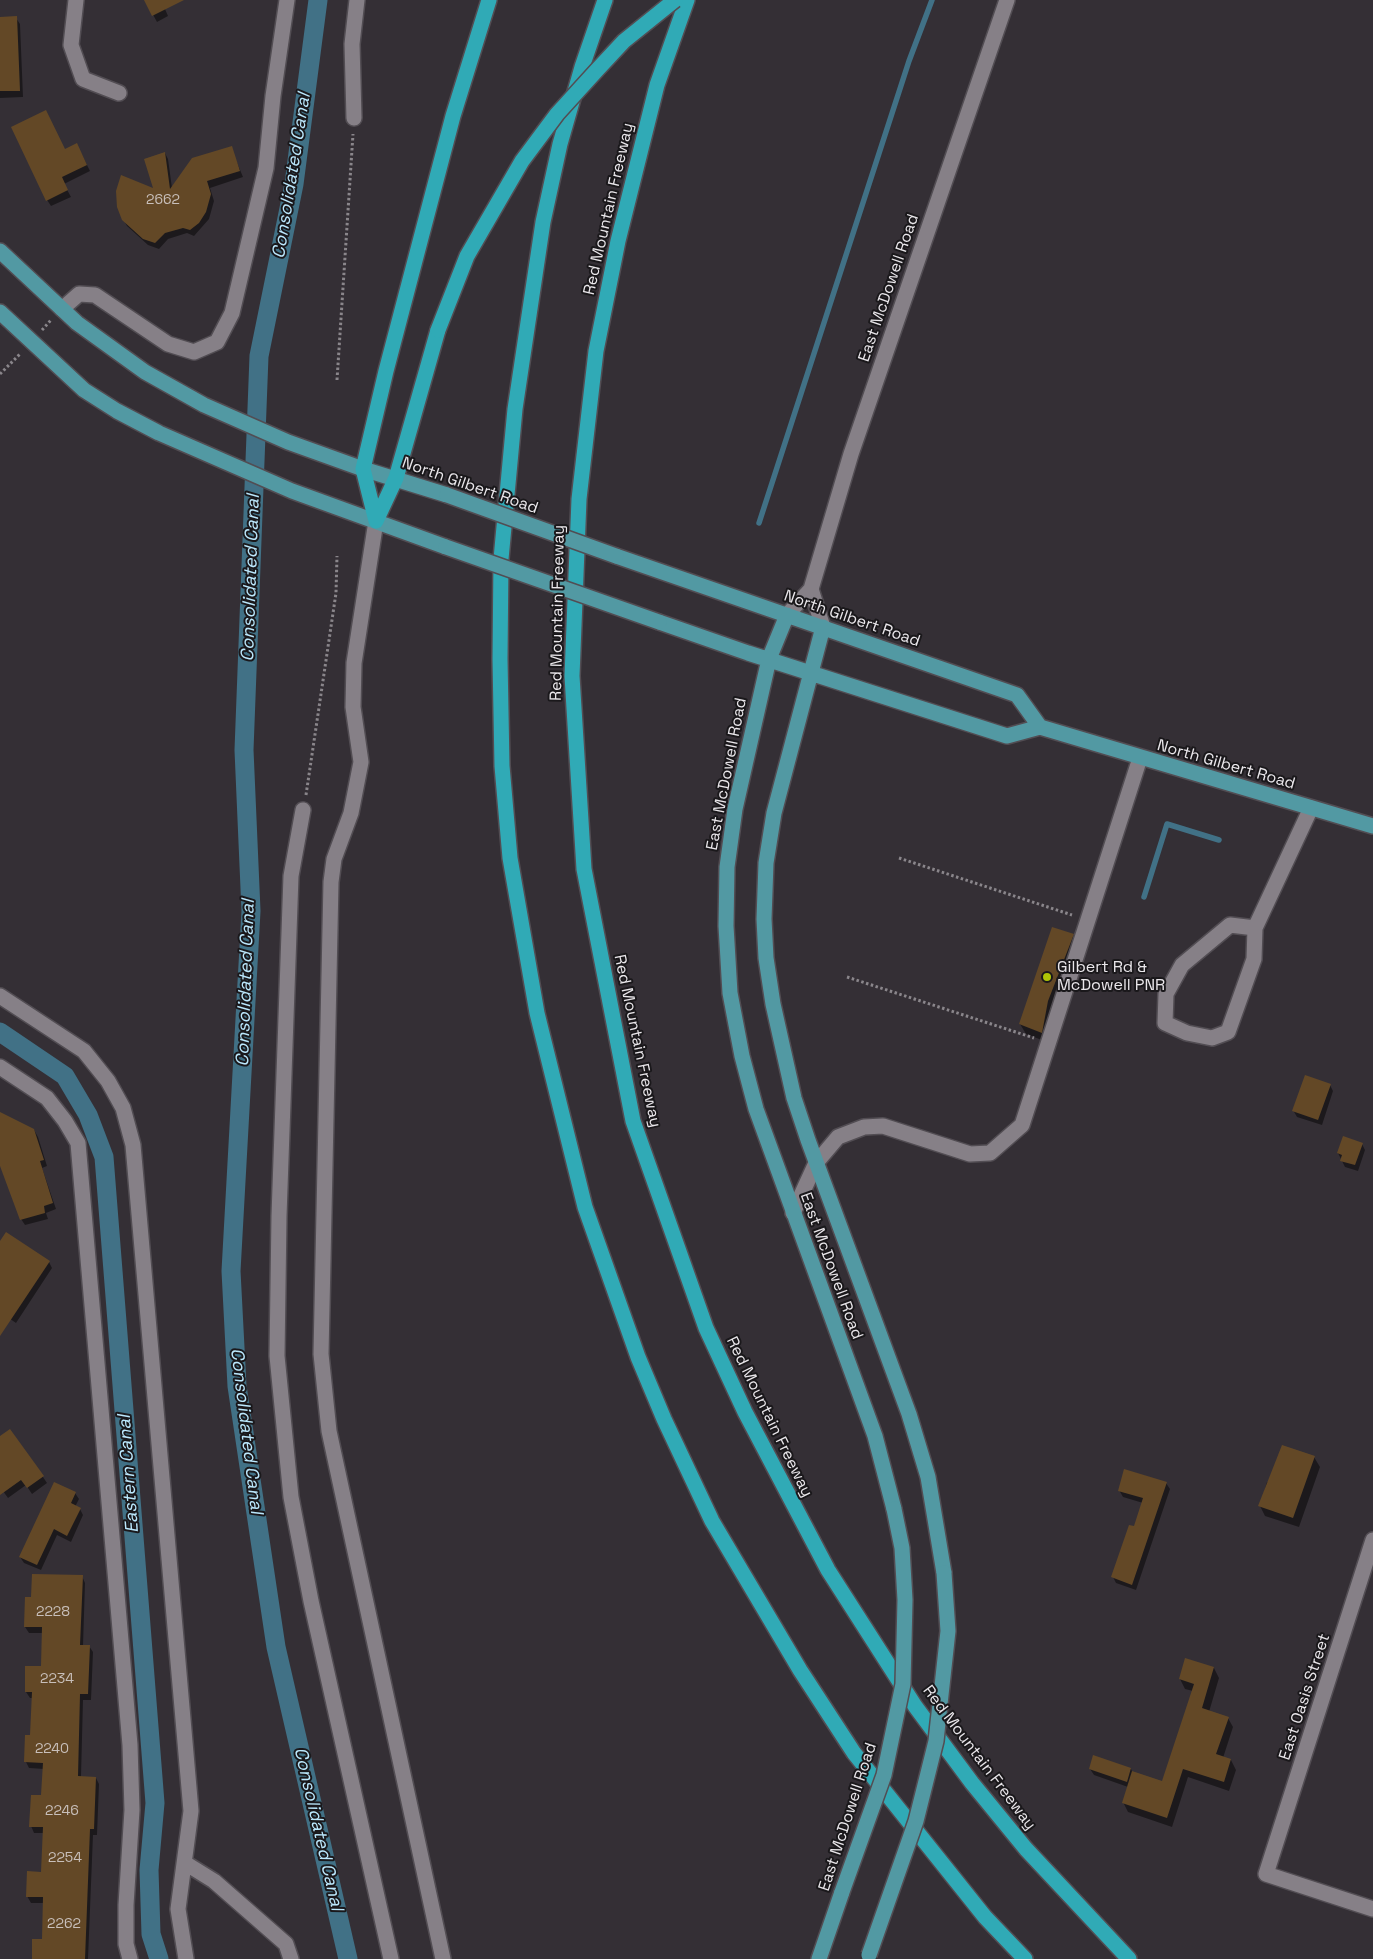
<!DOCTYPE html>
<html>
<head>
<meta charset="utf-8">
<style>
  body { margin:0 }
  canvas { display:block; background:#342f35 }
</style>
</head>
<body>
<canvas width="1373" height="1959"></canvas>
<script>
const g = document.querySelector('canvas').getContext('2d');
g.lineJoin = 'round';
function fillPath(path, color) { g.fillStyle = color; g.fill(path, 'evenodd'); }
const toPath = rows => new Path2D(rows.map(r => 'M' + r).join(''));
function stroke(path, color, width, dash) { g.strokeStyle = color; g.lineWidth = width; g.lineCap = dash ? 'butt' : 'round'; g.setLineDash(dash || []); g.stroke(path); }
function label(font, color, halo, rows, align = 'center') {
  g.font = font + ' "Space Grotesk",sans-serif'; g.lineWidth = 4; g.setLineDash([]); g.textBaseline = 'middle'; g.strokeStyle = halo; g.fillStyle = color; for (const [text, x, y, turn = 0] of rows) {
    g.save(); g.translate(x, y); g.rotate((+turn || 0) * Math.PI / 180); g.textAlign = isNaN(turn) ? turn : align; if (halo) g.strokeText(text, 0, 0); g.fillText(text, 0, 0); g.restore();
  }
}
fillPath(toPath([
  [145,0,175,0,165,9,168,16,157,22],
  [0,18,16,18,20,24,23,97,0,98],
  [231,148,243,177,210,188,214,201,209,219,194,236,187,233,168,239,159,249,148,245,127,226,123,219,155,190,165,153,168,159,172,188],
  [65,151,80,151,90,171,64,184,71,197,51,206,47,200],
  [1073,935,1078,945,1047,1042,1026,1034,1020,1024],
  [1330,1085,1333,1091,1322,1125,1297,1117,1293,1110],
  [0,1114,34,1130,38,1137,47,1166,42,1168,56,1209,46,1213,48,1219,25,1225,21,1219,0,1164],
  [1362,1144,1365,1150,1358,1171,1345,1167,1338,1153],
  [0,1243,49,1262,52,1268,16,1323,0,1312],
  [0,1438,43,1477,47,1483,32,1494,26,1485,8,1498,0,1487],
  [1314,1457,1320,1467,1299,1527,1265,1516,1260,1506,1267,1482,1270,1483],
  [1166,1483,1170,1489,1136,1590,1116,1583,1113,1577,1135,1528,1143,1503,1123,1497,1119,1490],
  [75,1493,79,1499,75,1507,80,1509,83,1515,71,1542,57,1535,41,1570,24,1563,20,1557],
  [82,1576,85,1583,83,1646,89,1646,93,1652,91,1700,83,1700,81,1777,96,1778,99,1784,97,1835,93,1835,88,1959,33,1959,43,1940,44,1903,31,1903,27,1896,42,1873,44,1833,34,1833,31,1826,42,1797,44,1769,29,1768,26,1762,32,1736,33,1698,30,1698,26,1692,42,1668,43,1633,29,1633,25,1627,33,1598],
  [1186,1659,1214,1668,1219,1678,1209,1712,1228,1718,1233,1727,1223,1758,1231,1760,1236,1770,1229,1791,1188,1777,1172,1827,1128,1812,1123,1802,1128,1787,1094,1775,1090,1769,1131,1769,1133,1773,1162,1783,1193,1691,1185,1689,1180,1679]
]), '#0007');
stroke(toPath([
  [759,523,909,61,932,0],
  [1144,897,1167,824,1219,840]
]), '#417186', 5.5);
stroke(toPath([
  [318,0,294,184,259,356,244,750,251,911,231,1271,237,1386,276,1647,348,1959],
  [0,1032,65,1076,88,1115,104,1157,155,1803,149,1870,151,1934,159,1959]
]), '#417186', 19);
fillPath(toPath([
  [144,0,184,0,152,16],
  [17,16,20,91,0,91,0,17],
  [46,110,65,149,77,143,87,165,62,177,68,190,46,201,11,127],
  [232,146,240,171,207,181,211,194,206,212,199,223,190,230,183,228,165,233,155,243,143,239,122,220,117,207,116,191,121,175,153,188,144,159,165,152,170,189,192,158],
  [1052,927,1074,934,1048,1001,1042,1033,1019,1024],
  [1305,1075,1331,1084,1318,1120,1292,1111],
  [0,1112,34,1129,44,1160,40,1161,53,1203,44,1206,45,1213,20,1220,0,1166],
  [1343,1136,1363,1143,1355,1165,1340,1161,1342,1155,1337,1153],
  [6,1232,50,1261,0,1336,0,1241],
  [10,1429,44,1476,27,1488,21,1480,0,1495,0,1436],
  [1282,1445,1315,1456,1293,1518,1258,1506],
  [1124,1469,1167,1482,1132,1585,1111,1577,1129,1525,1134,1526,1143,1498,1118,1491],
  [54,1482,76,1492,71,1503,81,1508,67,1536,54,1529,37,1565,19,1557],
  [32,1574,83,1575,80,1645,90,1645,88,1694,80,1694,78,1776,96,1777,94,1829,90,1829,85,1959,32,1959,32,1939,42,1939,43,1897,26,1897,27,1871,41,1872,43,1827,29,1827,31,1795,41,1795,43,1763,24,1762,25,1735,30,1735,32,1692,25,1692,25,1666,41,1666,42,1627,24,1627,25,1597,31,1597],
  [1185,1658,1214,1667,1202,1708,1229,1717,1216,1754,1231,1759,1224,1782,1183,1769,1167,1818,1122,1803,1132,1771,1162,1781,1194,1684,1179,1679],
  [1093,1755,1131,1768,1127,1782,1089,1769]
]), '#634826');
const minor = toPath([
  [76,0,71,45,83,79,119,93],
  [354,118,352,44,357,0],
  [62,309,79,294,95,295,168,344,194,352,217,342,232,313,266,168,273,96,287,0],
  [376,521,354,663,353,707,361,762,351,813,334,859,331,882,321,1354,329,1431,443,1959],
  [811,589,823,627],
  [787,615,811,589,851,454,1007,0],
  [303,810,291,876,279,1216,277,1356,291,1497,311,1601,391,1959],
  [1255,928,1230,925,1182,965,1166,994,1165,1023,1187,1033,1212,1038,1228,1032,1254,959,1255,928,1311,808],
  [0,996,84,1051,108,1081,123,1108,133,1145,191,1811,178,1909,186,1959],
  [0,1067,47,1098,65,1121,78,1143,130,1745,132,1810,126,1905,126,1944,130,1959],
  [793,1213,816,1163,838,1137,864,1127,883,1126,970,1154,990,1153,1022,1125,1140,758],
  [1373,1540,1266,1874,1373,1909],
  [185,1863,214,1881,286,1944,291,1959]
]);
const major = toPath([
  [0,251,77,323,145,372,204,405,288,442,363,469,447,495],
  [0,312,84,390,117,411,159,433,292,491,446,547],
  [616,556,1017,695,1040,727],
  [787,615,769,659,735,809,727,867,726,926,730,993,742,1056,756,1109,875,1436,894,1509],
  [659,622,748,653,1007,736,1040,727,1373,826],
  [823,627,774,813,766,863,764,919,766,958,773,1004,794,1098,808,1140,909,1414,928,1477,944,1573],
  [819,1959,842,1892]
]);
const highway = toPath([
  [605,0,582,67,560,144,543,222,515,409,501,559,500,659,502,766,510,858,537,1013,585,1207,638,1357,664,1419,712,1521,800,1670,854,1753,985,1917,1025,1959],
  [687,0,657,85,618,241,596,351,579,499,572,676,584,869,633,1121,706,1328,745,1412,828,1570,915,1706,972,1783,1026,1849,1129,1959],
  [376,521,363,469,386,371,453,116,489,0],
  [376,521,396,478,438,330]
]);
stroke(minor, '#524d53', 18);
stroke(major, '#524d53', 18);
stroke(highway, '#524d53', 18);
stroke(toPath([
  [42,330,51,320],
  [0,374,21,353],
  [337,380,353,134],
  [306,795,336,593,337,556],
  [899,858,1072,915],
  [847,977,1034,1038]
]), '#8a868b', 3, [2.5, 2.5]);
stroke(minor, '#868087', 15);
stroke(major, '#5299a3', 15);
stroke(highway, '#30aab6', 15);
const majorBridge = toPath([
  [447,495,616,556],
  [446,547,659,622],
  [842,1892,884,1775,903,1684,905,1600,902,1548,894,1509],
  [869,1955,916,1821,936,1741,948,1631,944,1573]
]);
const highwayBridge = toPath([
  [438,330,467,256,522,161,557,114,597,70,624,41,675,0]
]);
stroke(majorBridge, '#524d53', 18, []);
stroke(highwayBridge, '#524d53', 18, []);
stroke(majorBridge, '#5299a3', 15);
stroke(highwayBridge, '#30aab6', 15);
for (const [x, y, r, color] of [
  [1047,977,5,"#afc506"]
]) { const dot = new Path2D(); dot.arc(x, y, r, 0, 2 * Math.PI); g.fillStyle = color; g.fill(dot); stroke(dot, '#1a181b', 2); }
label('14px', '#c8bfba', null, [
  ["2662",163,200],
  ["2228",53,1612],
  ["2234",57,1679],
  ["2240",52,1749],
  ["2246",62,1811],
  ["2254",65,1858],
  ["2262",64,1924]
]);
label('16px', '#eae7eb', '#1a181b', [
  ["Red Mountain Freeway",609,209,-77],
  ["East McDowell Road",889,288,-71],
  ["North Gilbert Road",470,486,19],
  ["Red Mountain Freeway",558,613,-89],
  ["North Gilbert Road",852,619,19],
  ["North Gilbert Road",1226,765,16],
  ["East McDowell Road",727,774,-79],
  ["Red Mountain Freeway",637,1041,78],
  ["East McDowell Road",831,1266,70],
  ["Red Mountain Freeway",769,1417,64],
  ["East Oasis Street",1305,1697,-72],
  ["Red Mountain Freeway",979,1758,53],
  ["East McDowell Road",848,1817,-72]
]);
label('16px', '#eae7eb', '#1a181b', [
  ["Gilbert Rd &",1057,968],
  ["McDowell PNR",1057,986]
], 'left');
label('italic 18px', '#bbe8fd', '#1a181b', [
  ["Consolidated Canal",292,176,-81],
  ["Consolidated Canal",251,578,-88],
  ["Consolidated Canal",246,983,-88],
  ["Consolidated Canal",246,1431,83],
  ["Eastern Canal",129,1474,-94],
  ["Consolidated Canal",318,1829,77]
]);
</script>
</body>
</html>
